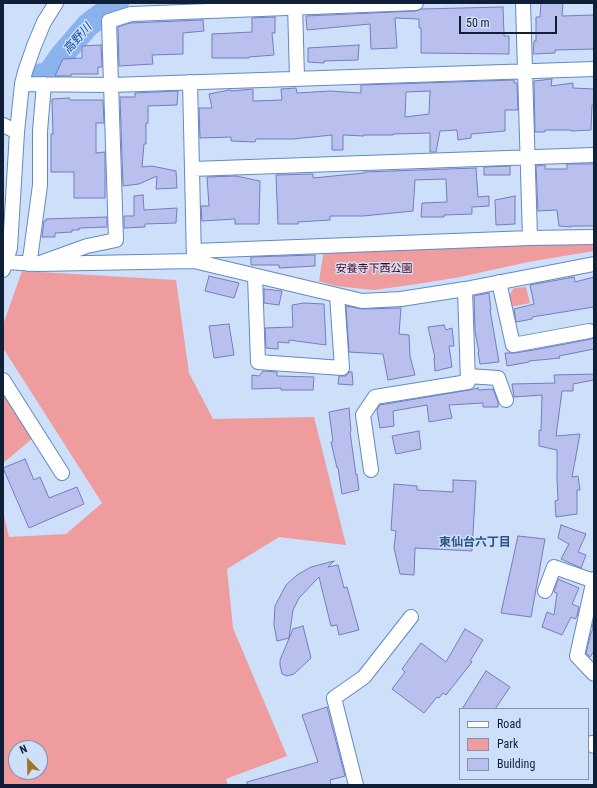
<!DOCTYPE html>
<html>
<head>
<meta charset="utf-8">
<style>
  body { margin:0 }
  #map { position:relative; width:597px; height:788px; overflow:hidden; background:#cddff9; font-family:"Roboto Condensed",sans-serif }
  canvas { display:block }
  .frame { position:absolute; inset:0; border:4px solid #0f1f37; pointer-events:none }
  .legend { position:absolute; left:459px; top:708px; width:130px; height:72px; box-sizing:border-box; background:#cddff9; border:1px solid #8192ab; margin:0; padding:5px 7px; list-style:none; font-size:12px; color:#0f1f37 }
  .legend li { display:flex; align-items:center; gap:8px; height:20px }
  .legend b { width:20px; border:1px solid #8192ab }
  .north { position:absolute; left:8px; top:740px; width:40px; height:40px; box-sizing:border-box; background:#cddff9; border:1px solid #8192ab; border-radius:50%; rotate:337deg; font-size:11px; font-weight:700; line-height:16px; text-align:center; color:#0f1f37 }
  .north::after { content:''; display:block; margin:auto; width:14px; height:18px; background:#a27627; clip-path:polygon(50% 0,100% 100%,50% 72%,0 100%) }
  .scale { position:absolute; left:459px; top:16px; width:98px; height:18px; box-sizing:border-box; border:2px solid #0f1f37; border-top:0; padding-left:5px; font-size:12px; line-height:14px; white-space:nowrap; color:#0f1f37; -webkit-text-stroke:3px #cddff9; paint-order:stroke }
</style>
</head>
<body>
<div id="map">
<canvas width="597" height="788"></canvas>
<div class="frame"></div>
<ul class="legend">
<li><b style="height:5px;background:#fff"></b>Road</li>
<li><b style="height:11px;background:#ee9c9e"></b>Park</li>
<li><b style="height:11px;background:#b9c0ee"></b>Building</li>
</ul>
<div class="north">N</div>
<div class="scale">50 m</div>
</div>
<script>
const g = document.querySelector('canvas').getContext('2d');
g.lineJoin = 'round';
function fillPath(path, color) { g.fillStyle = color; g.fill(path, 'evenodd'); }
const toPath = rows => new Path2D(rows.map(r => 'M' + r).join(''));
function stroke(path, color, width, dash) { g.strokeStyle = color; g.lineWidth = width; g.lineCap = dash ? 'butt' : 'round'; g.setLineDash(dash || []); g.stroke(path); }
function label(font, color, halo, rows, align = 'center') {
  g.font = font + ' "Roboto Condensed","Noto Sans JP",sans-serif'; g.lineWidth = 3; g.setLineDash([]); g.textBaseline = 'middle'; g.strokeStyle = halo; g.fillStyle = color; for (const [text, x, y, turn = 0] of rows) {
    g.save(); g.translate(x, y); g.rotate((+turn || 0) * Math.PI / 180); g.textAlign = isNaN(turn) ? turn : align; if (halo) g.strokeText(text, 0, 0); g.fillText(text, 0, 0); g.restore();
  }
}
fillPath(toPath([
  [594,241,594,251,528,262,460,277,417,284,374,290,336,286,319,281,324,250],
  [22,271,176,280,189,373,213,419,314,417,346,545,279,537,227,569,233,628,287,756,226,779,228,785,3,785,3,511,9,537,66,534,102,503,3,348,3,325],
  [16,748,40,748,40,772,16,772],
  [526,287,530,303,510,307,508,297,514,288],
  [3,393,33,438,3,463]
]), '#ee9c9e');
stroke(toPath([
  [42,75,48,75,63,54,88,25,117,3]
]), '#8ab3ee', 24);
const building = toPath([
  [541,3,563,3,562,16,594,15,594,49,555,50,555,53,533,54,534,41,536,41,536,17,540,17,541,3],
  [503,7,504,36,509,36,509,54,421,53,421,28,419,28,419,19,395,18,397,48,371,49,370,24,307,30,306,16,416,11,421,9,503,7],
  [275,17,275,33,272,33,274,55,249,57,249,58,212,58,212,34,252,32,252,18,275,17],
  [203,20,204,31,183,33,183,54,152,55,153,64,119,66,118,27,130,23,203,20],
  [101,45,102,67,98,67,98,74,71,74,71,76,55,76,63,59,82,58,82,46,101,45],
  [359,45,358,60,324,61,324,63,308,62,308,48,359,45],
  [552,79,551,86,573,83,573,88,594,89,594,105,592,105,591,130,571,131,571,130,545,130,545,132,535,132,534,81,552,79],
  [514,80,514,83,517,83,518,110,505,110,505,131,471,134,471,138,458,140,457,130,440,131,436,152,430,152,430,133,393,134,393,135,364,135,364,136,343,135,343,150,332,150,332,135,293,139,256,139,255,142,231,141,231,137,200,138,199,108,212,108,209,94,229,90,231,90,231,91,253,89,253,101,282,100,281,89,296,88,297,93,330,91,361,93,361,85,514,80],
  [430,91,429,114,405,117,406,92,430,91],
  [178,91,177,105,148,106,148,123,146,123,146,144,144,144,142,167,152,166,176,171,177,188,156,189,157,176,139,184,123,186,120,97,135,97,135,93,178,91],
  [69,98,70,100,103,100,104,123,96,123,96,153,105,152,105,198,74,198,74,172,51,172,51,134,53,134,52,99,69,98],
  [567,164,594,164,594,226,571,226,571,227,559,226,557,210,538,211,536,166,545,165,545,169,567,169,567,164],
  [510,166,510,175,484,175,484,167,510,166],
  [476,168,478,197,489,196,489,206,472,207,472,214,444,215,444,217,421,217,422,203,447,202,446,179,415,180,413,211,363,216,330,216,330,220,298,222,298,224,278,224,276,175,313,174,313,178,364,173,364,172,476,168],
  [236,176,260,181,259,224,235,224,235,219,202,221,201,206,209,206,207,177,236,176],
  [143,195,144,210,177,208,176,223,145,224,145,227,124,228,124,216,134,216,134,196,143,195],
  [515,196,515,224,496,225,495,200,515,196],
  [107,217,107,227,79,228,79,230,72,230,72,232,55,233,55,237,42,237,44,221,46,221,46,219,107,217],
  [315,255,315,266,279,268,279,265,251,265,251,257,315,255],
  [209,276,239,283,234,298,205,291,209,276],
  [574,277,575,282,594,277,594,307,532,317,532,319,516,322,514,309,534,304,530,285,574,277],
  [264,289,282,291,279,305,264,303,264,289],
  [489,293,491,310,490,310,499,362,480,364,478,352,479,352,475,331,474,296,489,293],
  [304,303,324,304,326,345,289,340,289,343,278,342,278,349,266,348,265,328,293,327,292,305,304,303],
  [346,306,362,309,401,308,399,334,409,335,410,356,415,375,388,380,383,354,349,352,346,306],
  [229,324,234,355,214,358,209,326,229,324],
  [444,325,446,330,452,328,454,346,449,346,452,367,435,371,434,358,435,358,428,327,444,325],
  [594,338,594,349,559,356,560,358,529,361,529,362,507,366,505,353,515,353,534,350,591,339,594,338],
  [263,371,277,372,277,376,314,377,313,390,281,390,281,388,252,389,252,375,259,376,263,371],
  [349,372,352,372,353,385,338,384,339,376,346,376,349,372],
  [594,374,594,380,573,384,573,391,562,391,556,436,580,434,572,477,578,476,580,490,577,490,577,514,556,517,555,501,558,500,557,479,557,450,539,446,539,430,541,431,542,395,514,397,512,384,555,383,554,375,594,374],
  [478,388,478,390,493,389,498,402,498,407,483,407,483,403,449,405,452,418,429,422,427,405,393,411,394,426,380,428,377,410,380,405,469,390,478,388],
  [349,408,351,431,350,432,356,475,357,474,359,490,342,494,338,468,337,468,331,442,333,441,329,412,349,408],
  [419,431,421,449,396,454,392,436,419,431],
  [25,459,34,480,40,477,49,498,77,487,84,504,29,528,3,468,25,459],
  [453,480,476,481,472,551,415,548,414,575,400,574,394,548,396,531,391,530,394,484,417,486,417,490,453,492,453,480],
  [561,525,586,534,578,552,586,555,581,568,561,559,569,544,558,538,561,525],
  [518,536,545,539,531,617,501,613,518,536],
  [334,561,328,567,338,565,344,588,347,587,359,630,339,635,337,625,331,626,319,577,299,598,293,610,289,638,277,641,274,625,275,606,286,585,297,575,311,567,334,561],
  [558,579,579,588,572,604,579,607,577,616,575,619,571,617,562,635,542,627,547,612,554,615,557,593,554,592,558,579],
  [594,618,594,651,590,657,586,653,591,633,593,629,592,628,594,618],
  [303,626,311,658,294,674,287,676,282,674,280,665,280,660,293,629,303,626],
  [465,629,483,640,470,661,472,662,446,695,443,693,439,698,437,697,424,713,392,689,405,672,402,669,421,643,446,662,465,629],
  [486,671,510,687,495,709,462,709,486,671],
  [327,707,345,776,330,780,331,785,247,785,247,782,318,762,302,715,327,707]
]);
fillPath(building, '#b9c0ee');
stroke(building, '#757cbf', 1);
const minor = toPath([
  [295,3,297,79],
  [523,3,530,238,594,237],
  [190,82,192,169],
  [22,84,111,85,594,69],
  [3,125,17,132],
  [594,155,192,169,194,261,337,295,362,301,401,299,465,289,594,264],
  [194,251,530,238],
  [6,262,37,264,194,261],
  [29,264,31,252,40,185,40,131,44,84],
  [37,264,87,246,116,240,109,21,131,14,416,3],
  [3,270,10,248,17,132,22,84,25,72,34,46,44,22,56,3],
  [255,276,258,362,342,368,337,295],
  [499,282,513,345,589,331],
  [468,376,498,378,506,400],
  [3,380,62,473],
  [371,470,363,415,375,397,468,382,465,289],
  [594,579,577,656,594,674],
  [545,591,554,567,594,581],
  [592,743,594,746],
  [356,785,334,698,364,677,411,617]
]);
stroke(minor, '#618ac6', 16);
stroke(minor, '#fff', 14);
label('11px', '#550012', '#cddff9', [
  ["安養寺下西公園",374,269]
]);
label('italic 12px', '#0b4da4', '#cddff9', [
  ["高野川",78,39,-49]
]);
label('bold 12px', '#2d528a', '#cddff9', [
  ["東仙台六丁目",475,543]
]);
</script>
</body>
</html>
